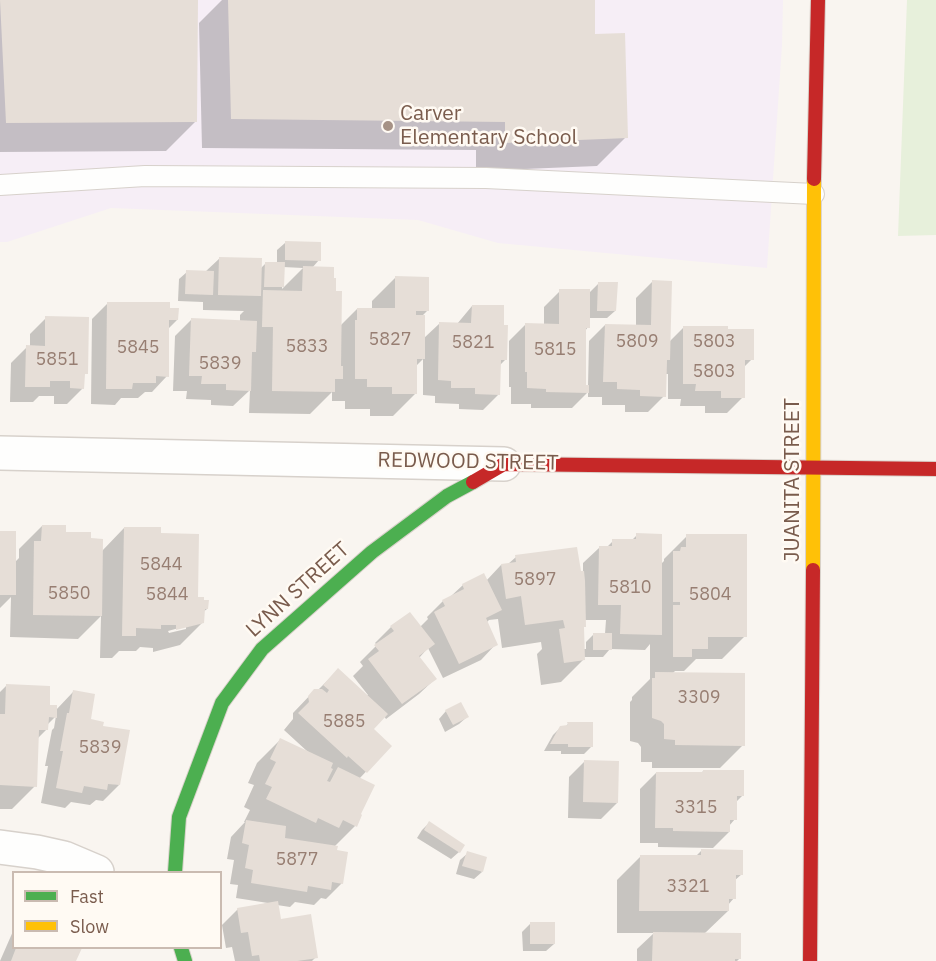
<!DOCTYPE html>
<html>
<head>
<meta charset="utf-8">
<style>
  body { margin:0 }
  #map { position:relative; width:936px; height:961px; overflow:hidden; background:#f9f5f0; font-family:"IBM Plex Sans",sans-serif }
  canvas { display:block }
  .legend { position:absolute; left:12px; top:871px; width:210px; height:78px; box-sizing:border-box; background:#fffaf3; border:2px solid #cabbb1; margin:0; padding:8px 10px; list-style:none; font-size:18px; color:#7a5c4d }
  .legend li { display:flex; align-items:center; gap:12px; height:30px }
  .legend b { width:30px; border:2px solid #cabbb1 }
</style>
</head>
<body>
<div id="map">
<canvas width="936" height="961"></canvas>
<ul class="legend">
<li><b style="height:8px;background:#4caf50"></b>Fast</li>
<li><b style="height:8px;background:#ffc107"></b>Slow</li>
</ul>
</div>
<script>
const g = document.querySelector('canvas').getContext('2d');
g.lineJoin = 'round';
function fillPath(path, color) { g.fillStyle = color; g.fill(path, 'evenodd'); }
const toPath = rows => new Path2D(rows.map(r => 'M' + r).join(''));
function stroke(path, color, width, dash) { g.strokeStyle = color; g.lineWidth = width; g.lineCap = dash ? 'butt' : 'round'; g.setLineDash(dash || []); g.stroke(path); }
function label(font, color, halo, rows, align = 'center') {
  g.font = font + ' "IBM Plex Sans",sans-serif'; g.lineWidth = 5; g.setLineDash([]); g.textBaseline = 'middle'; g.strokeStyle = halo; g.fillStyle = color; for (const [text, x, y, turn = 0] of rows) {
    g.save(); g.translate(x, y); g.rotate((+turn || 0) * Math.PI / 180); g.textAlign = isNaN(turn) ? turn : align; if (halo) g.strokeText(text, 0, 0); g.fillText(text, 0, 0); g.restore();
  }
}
fillPath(toPath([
  [0,0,783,0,782,45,767,268,498,243,418,220,111,208,7,242,0,242]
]), '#f6eef6');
fillPath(toPath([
  [907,0,936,0,936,235,898,236]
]), '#e7f0db');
fillPath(toPath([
  [0,0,195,122,166,151,0,152],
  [222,0,593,0,594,36,626,137,597,166,476,171,476,150,202,148,199,23],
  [285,243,319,260,312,268,340,326,357,309,372,309,372,301,395,278,427,311,421,317,423,339,440,323,457,324,472,306,506,359,500,365,499,394,483,410,459,409,459,404,435,403,435,396,423,395,423,359,416,366,416,393,393,416,370,416,370,409,345,409,345,401,332,401,332,392,310,414,249,413,250,390,233,406,211,405,211,400,186,399,187,391,173,391,175,336,191,320,240,322,240,315,244,311,203,310,203,302,178,301,179,279,187,272,205,272,220,258,260,269,266,263,277,264,277,250],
  [283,267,303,268,282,289],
  [652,282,669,342,684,327,752,359,743,368,743,397,727,413,705,413,705,406,680,406,681,399,668,399,668,374,665,374,664,396,648,412,625,412,625,405,602,405,602,397,588,397,588,392,572,408,531,408,531,404,511,404,511,387,509,387,509,341,525,325,544,325,544,307,560,291,589,293,599,283,615,311,607,318,588,318,588,327,585,331,584,386,588,386,589,341,605,325,636,326,636,298],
  [108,303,169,309,177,320,168,329,167,376,152,392,145,392,138,398,121,398,115,405,91,404,92,319],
  [46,318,86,373,83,376,83,388,67,404,54,404,54,396,39,396,33,402,10,402,11,363,27,347,30,347,30,334],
  [42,526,90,540,102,551,124,528,160,535,196,599,207,609,203,612,203,622,180,645,153,652,153,648,140,647,136,651,119,651,112,658,100,658,101,616,78,639,10,637,11,597,0,608,0,532,14,563,19,558,19,549],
  [186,626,186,629,169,633,168,631],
  [637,535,660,565,664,561,664,559,687,536,745,636,722,659,696,659,684,671,675,671,672,674,743,745,720,768,652,768,652,762,641,762,641,747,638,743,630,741,630,702,632,700,632,697,650,679,650,644,645,650,610,649,603,657,584,657,584,659,561,682,541,685,537,654,542,649,541,642,502,648,498,619,489,620,486,623,496,644,481,660,443,678,428,648,419,658,435,679,419,694,386,719,384,716,372,729,390,746,359,779,355,826,334,847,342,883,326,899,321,898,314,905,295,902,290,907,277,905,280,921,316,957,312,961,235,961,232,947,226,948,222,925,238,909,268,903,236,898,238,885,230,884,234,860,227,859,231,837,245,822,244,822,250,810,244,807,254,785,248,783,257,763,280,740,308,752,284,730,293,719,293,713,315,690,318,690,338,670,366,696,368,695,353,676,363,666,360,662,377,645,375,643,391,627,420,627,428,619,427,617,443,601,450,597,463,585,486,581,501,565,508,564,516,557,583,572,583,563,599,548,606,548,613,541,631,541],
  [585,620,606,620,605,634,594,634,586,642,586,649,583,649,583,628],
  [6,686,56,710,73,692,89,721,119,785,103,801,96,800,90,805,71,802,65,808,41,803,48,766,45,766,52,730,54,728,56,716,47,725,47,729,37,739,35,786,12,809,0,809,0,692],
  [446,711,467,717,459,724,445,732,439,719],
  [568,724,591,747,584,754,561,754,561,751,544,751,553,735,561,727,565,727],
  [585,761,617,803,601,819,568,818,569,777],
  [703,771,743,795,736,802,735,819,729,826,729,832,713,848,658,847,658,843,640,843,640,789,656,773,701,774],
  [429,823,459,852,451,859,417,838,422,830],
  [701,851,742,874,734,881,734,898,728,905,728,911,704,934,740,958,737,961,637,961,637,949,654,933,617,933,617,880,640,857,695,857],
  [468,853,482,872,474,879,456,874,460,860],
  [530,924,554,944,546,951,523,951,522,932],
  [14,929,14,948,80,948,75,961,0,961]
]), '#0003');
fillPath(toPath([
  [0,0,198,0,197,122,6,123],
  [228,0,595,0,595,34,625,33,628,138,505,143,505,122,231,119],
  [285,241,321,242,321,261,285,260],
  [219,257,262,258,261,296,218,295],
  [265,262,285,262,284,287,264,287],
  [303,266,334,267,334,278,336,278,336,291,342,291,341,366,343,366,343,379,335,379,335,392,272,391,273,327,262,327,263,290,302,291],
  [186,270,214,271,213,295,185,294],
  [395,276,429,277,429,311,416,311,416,315,425,315,425,359,417,359,417,394,392,394,392,387,367,387,367,379,355,379,355,320,357,320,357,308,395,308],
  [652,280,672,281,670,360,667,360,666,397,640,396,640,390,617,389,617,382,603,382,605,324,651,325],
  [598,282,618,282,616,311,597,311],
  [559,289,590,289,590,328,586,328,586,385,589,385,589,393,546,392,546,389,527,388,527,372,525,372,525,323,559,324],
  [107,302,170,302,170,308,179,308,178,320,169,320,169,377,156,376,156,383,133,383,132,389,106,389],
  [472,305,504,305,504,325,508,325,507,360,501,360,500,395,475,394,475,388,451,388,451,381,438,380,439,322,471,323],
  [45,316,89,317,88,374,85,374,84,389,70,388,70,381,50,381,50,387,25,387,26,345,45,346],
  [191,318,257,321,256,352,252,352,251,391,226,390,226,384,201,384,202,376,189,376],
  [683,326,728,326,728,329,754,329,754,360,745,360,745,398,721,398,721,391,695,391,696,384,683,384],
  [42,525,66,525,66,532,91,532,91,538,103,539,102,616,33,615,34,541,41,541],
  [124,527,161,527,161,533,199,534,198,597,204,597,204,600,209,600,208,609,205,609,204,623,176,630,176,625,161,625,161,629,136,628,136,636,122,636],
  [0,531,16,531,16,595,0,595],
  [636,533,662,534,662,635,620,634,621,605,598,605,599,546,612,546,612,539,636,539],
  [686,534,747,534,747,637,708,637,708,649,692,649,692,657,673,657,673,605,680,605,680,602,673,602,673,551,680,551,681,547,686,547],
  [577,547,581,571,584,571,585,581,586,627,584,627,585,660,564,663,559,629,565,628,563,620,525,625,521,596,506,599,501,564,516,562,515,555],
  [484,573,502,610,486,618,498,645,459,664,434,612,445,606,442,600,464,589,462,584],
  [410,612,435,644,419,656,437,679,402,704,368,659,379,651,374,645,394,631,390,626],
  [593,633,612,633,612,650,593,650],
  [338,668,388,714,374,729,392,746,367,773,348,756,347,758,298,713,309,702,308,696,314,689,322,689,327,693,329,690,323,685],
  [655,672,745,673,745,746,675,745,675,740,664,739,664,724,661,721,652,718,652,678,655,678],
  [6,684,50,686,50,705,57,705,57,718,49,717,48,730,39,730,37,787,0,785,0,714,5,714],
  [73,690,95,694,91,719,104,722,103,726,130,730,120,785,108,784,107,790,84,786,82,793,56,788,63,751,60,751,67,713,69,713],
  [461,702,469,717,453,725,445,710],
  [567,722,593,722,593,747,568,747,568,744,550,744,560,726,568,725],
  [280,738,333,763,331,768,333,769,327,781,330,782,338,767,375,785,361,814,362,815,357,827,343,820,339,828,318,818,316,823,266,799,272,787,265,784,276,762,270,759],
  [584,760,619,761,618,803,583,802],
  [703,770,744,770,744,796,737,796,737,820,730,820,730,832,673,831,673,828,655,828,656,772,703,772],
  [246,820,286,826,285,838,338,846,337,850,348,852,343,884,332,882,331,890,308,886,307,892,251,883,253,870,245,868,249,845,242,843],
  [429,821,465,845,460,853,424,830],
  [701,849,743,850,743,875,736,875,736,899,729,899,729,911,639,911,640,855,701,855],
  [467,851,487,857,483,872,462,866],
  [278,901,281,919,311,914,318,958,297,961,260,961,259,955,252,956,248,932,241,933,237,908],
  [530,922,555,922,555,944,530,944],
  [653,932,741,933,741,959,735,959,735,961,652,961],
  [16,948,82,948,76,961,11,961]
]), '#e6ded7');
const lane = toPath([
  [0,185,145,176,486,178,814,194]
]);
const street = toPath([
  [0,453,504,464],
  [0,847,37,852,64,858,97,872]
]);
const fast = toPath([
  [175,872,179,817,222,703,262,649,372,552,447,496,473,482],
  [181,948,185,961]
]);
const slow = toPath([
  [813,570,814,179]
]);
const jam = toPath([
  [814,179,818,0],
  [473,482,504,464,936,469],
  [810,961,813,570]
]);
stroke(lane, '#d7d1cb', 22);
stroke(street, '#d7d1cb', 36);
stroke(fast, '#d9d2cb', 16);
stroke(slow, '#d9d2cb', 16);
stroke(jam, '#d9d2cb', 16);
stroke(lane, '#fefefd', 20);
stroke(street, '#fefefd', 33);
stroke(fast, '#4caf50', 14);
stroke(slow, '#ffc107', 14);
stroke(jam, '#c62828', 14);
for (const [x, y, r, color] of [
  [388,126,6,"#a69286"]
]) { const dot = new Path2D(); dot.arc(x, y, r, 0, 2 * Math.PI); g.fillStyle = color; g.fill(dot); stroke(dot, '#fffaf3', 2); }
label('18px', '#977e72', null, [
  ["5827",390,340],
  ["5809",637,342],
  ["5803",714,342],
  ["5821",473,343],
  ["5833",307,347],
  ["5845",138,348],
  ["5815",555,350],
  ["5851",57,360],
  ["5839",220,364],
  ["5803",714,372],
  ["5844",161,565],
  ["5897",535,580],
  ["5810",630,588],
  ["5850",69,594],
  ["5844",167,595],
  ["5804",710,595],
  ["3309",699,698],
  ["5885",344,722],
  ["5839",100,748],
  ["3315",696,808],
  ["5877",297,860],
  ["3321",688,887]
]);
label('21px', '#7a5c4d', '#fffaf3', [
  ["Carver",400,114],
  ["Elementary School",400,138]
], 'left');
label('21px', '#7a5c4d', '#fffaf3', [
  ["REDWOOD STREET",468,462,1],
  ["JUANITA STREET",793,480,-90],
  ["LYNN STREET",298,590,-42]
]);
</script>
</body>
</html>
